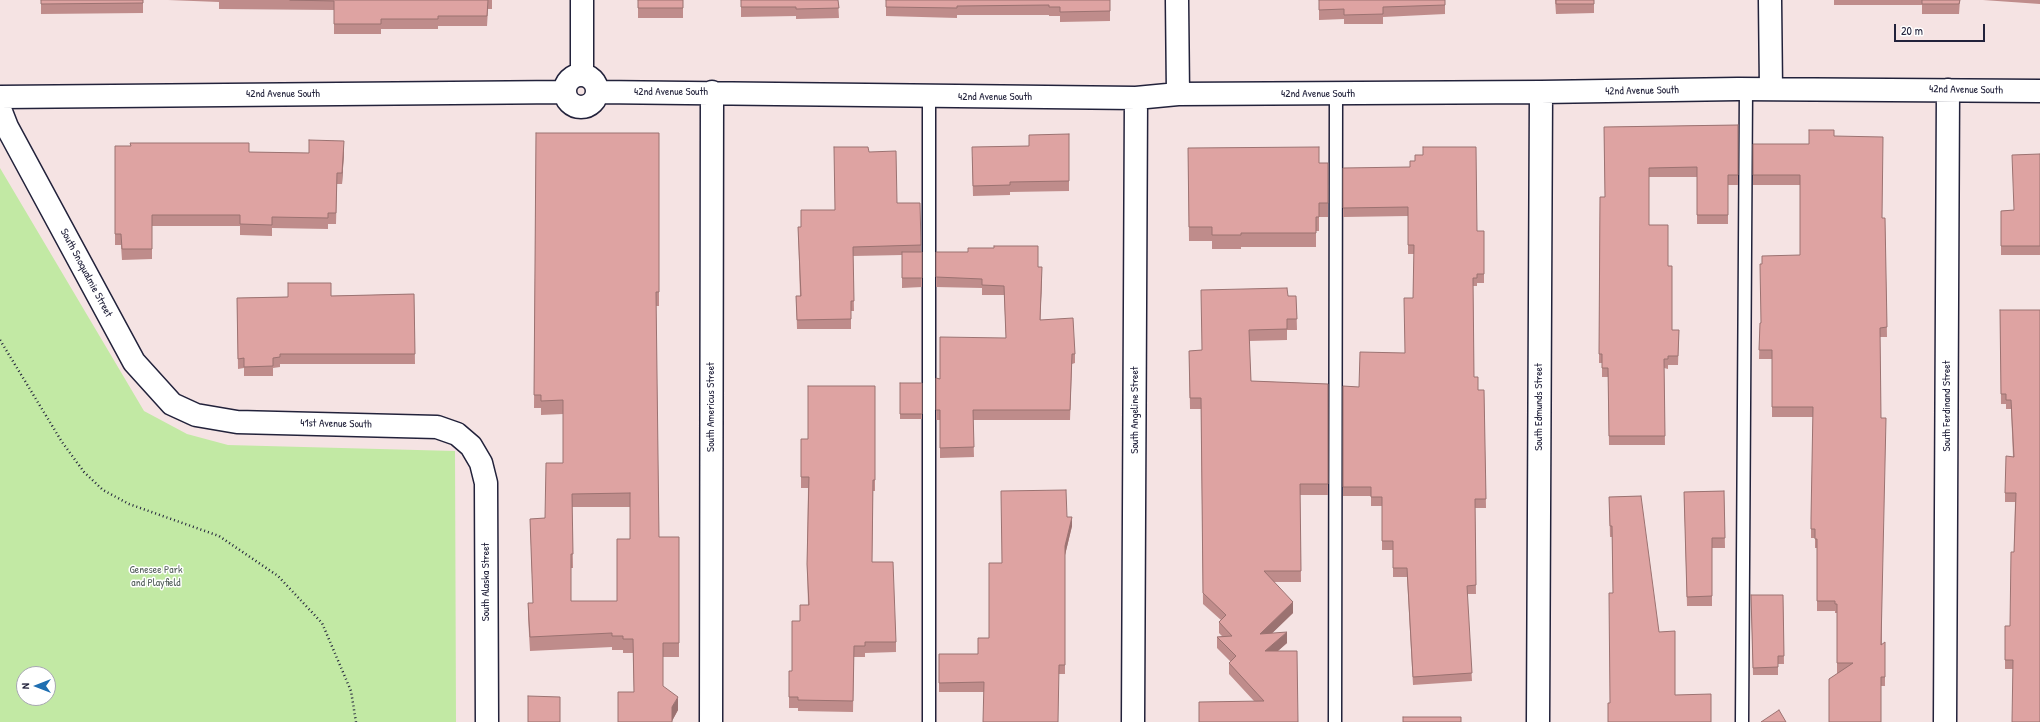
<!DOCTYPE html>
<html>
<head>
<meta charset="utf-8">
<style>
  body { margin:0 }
  #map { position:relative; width:2040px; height:722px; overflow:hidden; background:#f5e3e3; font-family:"Patrick Hand",sans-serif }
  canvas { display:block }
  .north { position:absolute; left:16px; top:666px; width:40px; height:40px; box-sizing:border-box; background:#fff; border:1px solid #a7a7b1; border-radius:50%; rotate:270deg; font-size:11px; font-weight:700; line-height:16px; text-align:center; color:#22223b }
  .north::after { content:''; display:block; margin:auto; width:14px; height:18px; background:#1f6fb2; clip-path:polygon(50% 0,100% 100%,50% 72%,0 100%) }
  .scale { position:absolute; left:1894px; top:24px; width:91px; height:18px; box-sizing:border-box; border:2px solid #22223b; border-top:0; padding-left:5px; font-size:12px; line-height:14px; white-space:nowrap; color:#22223b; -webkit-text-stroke:3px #fff; paint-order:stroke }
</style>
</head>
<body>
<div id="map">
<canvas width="2040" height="722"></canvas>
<div class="north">N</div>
<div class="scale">20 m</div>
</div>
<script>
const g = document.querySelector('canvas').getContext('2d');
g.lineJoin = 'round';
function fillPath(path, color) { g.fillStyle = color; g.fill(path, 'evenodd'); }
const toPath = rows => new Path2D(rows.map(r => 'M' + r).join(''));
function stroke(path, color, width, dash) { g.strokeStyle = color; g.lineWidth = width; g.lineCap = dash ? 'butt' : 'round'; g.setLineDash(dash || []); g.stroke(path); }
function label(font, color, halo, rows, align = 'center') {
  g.font = font + ' "Patrick Hand",sans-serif'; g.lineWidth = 3; g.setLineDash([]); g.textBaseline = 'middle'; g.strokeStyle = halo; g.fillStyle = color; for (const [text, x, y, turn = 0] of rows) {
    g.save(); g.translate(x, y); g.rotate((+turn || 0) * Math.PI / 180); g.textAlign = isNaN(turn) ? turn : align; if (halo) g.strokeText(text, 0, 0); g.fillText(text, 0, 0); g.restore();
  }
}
fillPath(toPath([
  [0,168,144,411,187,434,228,445,455,451,456,722,0,722],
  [24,674,48,674,48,698,24,698]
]), '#c2e9a4');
const service = toPath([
  [929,96,929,722],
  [1335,722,1336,94],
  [1742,722,1746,89]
]);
const minor = toPath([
  [582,0,582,75],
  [1177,0,1178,94],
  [1770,0,1771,89],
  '565 91a16 16 0 1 1 32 0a16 16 0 1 1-32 0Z',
  [597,92,1136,98,1178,94,1541,92,1738,89,2040,91],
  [0,97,565,92],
  [0,109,7,127,134,362,172,404,196,415,237,422,437,427,457,434,471,446,481,463,486,483,487,722],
  [711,722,712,92],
  [1133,722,1136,98],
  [1538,722,1541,92],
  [1945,722,1948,90]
]);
stroke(service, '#22223b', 15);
stroke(minor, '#22223b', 25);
stroke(toPath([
  [0,340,62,442,84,472,103,490,129,504,219,536,278,576,322,623,351,691,356,722]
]), '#22223b', 2.5, [1, 3]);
stroke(service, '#fff', 12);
stroke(minor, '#fff', 22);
fillPath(toPath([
  [41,0,143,0,143,13,41,14],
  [168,0,492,0,492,9,488,9,487,26,438,26,438,29,381,29,381,34,334,34,334,10,219,9,219,2],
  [638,0,683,0,683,18,638,18],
  [741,0,838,0,839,18,796,19,796,16,741,17],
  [886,0,1110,0,1110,21,1060,22,1060,16,1049,16,1049,15,957,15,957,18,886,16],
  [1319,0,1445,0,1445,14,1383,17,1383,24,1344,24,1344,19,1319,20],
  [1555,0,1594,0,1594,13,1556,14],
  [1834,0,1960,0,1959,14,1922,14,1922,5,1834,5],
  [1983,0,2040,0,2040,4],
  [1738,125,1738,185,1728,185,1728,224,1697,224,1697,177,1649,177,1649,225,1668,266,1672,330,1679,330,1678,365,1668,365,1668,369,1664,368,1665,445,1609,445,1608,377,1602,377,1602,363,1599,363,1600,197,1605,197,1604,127],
  [536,133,659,133,659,306,656,306,659,537,679,537,679,657,663,657,663,686,678,710,672,721,634,692,633,653,623,653,623,650,612,650,612,647,530,651,528,617,528,603,533,603,530,519,545,518,563,463,563,414,541,415,541,408,534,408],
  [572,507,630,507,630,539,617,601,571,601,571,568,573,568],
  [1069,134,1069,191,1010,192,1010,195,973,196,972,157,1029,146],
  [1834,136,1882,218,1885,218,1887,337,1880,337,1882,645,1885,642,1885,686,1881,686,1837,673,1837,613,1835,613,1835,611,1817,611,1817,548,1815,548,1815,538,1811,538,1811,528,1813,417,1772,417,1772,359,1759,359,1760,323,1761,323,1762,264,1800,255,1800,185,1753,185,1753,144,1809,144],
  [115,146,249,152,309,153,344,152,342,184,337,184,336,224,328,224,328,229,272,228,272,236,240,235,240,226,152,226,152,259,122,260,121,245,115,245],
  [1188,148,1319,163,1328,163,1328,217,1319,217,1319,231,1316,231,1316,247,1241,247,1241,249,1212,249,1212,241,1189,241],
  [869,152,897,203,921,245,921,252,922,252,922,287,902,288,902,255,853,256,854,311,851,311,851,329,797,329,796,296,800,296,798,227,801,227,835,210],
  [2040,154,2040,255,2001,255,2001,211,2014,210],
  [1343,168,1477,231,1484,239,1484,283,1477,283,1477,286,1473,286,1474,377,1478,390,1484,390,1486,508,1475,508,1476,594,1467,594,1472,681,1413,685,1407,577,1393,577,1393,550,1382,550,1382,506,1371,506,1371,496,1343,496,1343,386,1359,387,1405,353,1413,298,1414,254,1408,254,1408,216,1343,217],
  [936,252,1038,267,1042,277,1040,320,1075,354,1075,363,1072,364,1070,420,973,420,974,457,940,458,940,420,936,420,936,378,940,379,1006,338,1004,295,982,295,982,288,936,287],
  [414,294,415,364,280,364,280,367,273,368,273,376,244,376,244,368,238,369,237,298],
  [1288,296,1296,296,1297,330,1287,330,1287,340,1249,341,1251,381,1328,384,1328,495,1300,495,1301,582,1274,582,1293,613,1272,633,1287,643,1278,651,1298,722,1254,701,1229,674,1229,663,1231,662,1217,648,1217,637,1222,636,1219,633,1219,622,1221,620,1203,604,1201,409,1190,409,1189,351,1202,350],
  [2000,310,2040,310,2013,669,2005,669,2005,626,2010,626,2014,552,2015,502,2005,502,2005,493,2013,457,2011,409,2006,409,2006,404,2001,404],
  [900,383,922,383,922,419,900,419],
  [875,386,875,491,873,491,872,562,896,642,896,652,865,653,865,657,854,657,853,712,798,711,798,708,789,708,789,671,792,671,800,621,808,605,807,564,808,488,801,488,801,439,808,439],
  [1724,491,1725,548,1712,548,1712,606,1687,606,1684,492],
  [1641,496,1610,703,1613,593,1612,537,1610,537,1609,497],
  [1067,517,1072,526,1065,555,1065,674,1059,674,984,692,939,692,939,654,978,654,989,638,1002,563],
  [1751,595,1783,595,1784,664,1778,664,1778,675,1753,675]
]), '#bf8c8b');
fillPath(toPath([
  [344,141,344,152,342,184,342,173],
  [1042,267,1042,277,1040,329,1040,320],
  [1072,517,1072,526,1065,555,1065,674,1065,546],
  [1293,602,1293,613,1260,645,1260,634],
  [1287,632,1287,643,1265,662,1265,651],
  [678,697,678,710,672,721,672,707]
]), '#9b7271');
const building = toPath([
  [41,0,143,0,143,3,41,4,41,0],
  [290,0,488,0,487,16,438,16,438,19,381,19,381,24,334,24,334,1,290,0],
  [638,0,683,0,683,8,638,8,638,0],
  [741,0,838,0,839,8,796,9,796,7,741,7,741,0],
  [886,0,1110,0,1110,11,1060,12,1060,7,1049,7,1049,5,957,6,957,8,886,7,886,0],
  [1319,0,1445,0,1445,5,1383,7,1383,14,1344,15,1344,9,1319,10,1319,0],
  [1556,0,1594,0,1594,4,1556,4,1556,0],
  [1922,0,1960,0,1959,4,1922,4,1922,0],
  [1738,125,1738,175,1728,175,1728,215,1697,215,1697,167,1649,168,1649,225,1668,225,1668,266,1672,266,1672,330,1679,330,1678,356,1668,356,1668,359,1664,359,1665,436,1609,436,1608,368,1602,368,1602,354,1599,354,1600,197,1605,197,1604,127,1738,125],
  [1809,130,1834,130,1834,136,1883,137,1882,218,1885,218,1887,327,1880,328,1881,418,1886,418,1881,645,1885,642,1885,677,1881,677,1881,722,1829,722,1829,679,1853,663,1837,663,1837,604,1835,604,1835,601,1817,601,1817,539,1815,539,1815,529,1811,529,1811,519,1813,407,1772,407,1772,350,1759,350,1760,323,1761,323,1760,264,1762,264,1762,256,1800,255,1800,175,1753,175,1753,144,1809,144,1809,130],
  [536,133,659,133,659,292,656,292,659,537,679,537,679,643,663,643,663,686,678,697,672,707,672,722,618,722,618,692,634,692,633,639,623,639,623,636,612,636,612,633,530,637,528,603,533,603,530,519,545,518,546,463,563,463,563,400,541,401,541,395,534,395,536,133],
  [630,493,630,539,617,539,617,601,571,601,571,554,573,554,572,494,630,493],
  [1069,134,1069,181,1010,182,1010,185,973,186,972,147,1029,146,1029,135,1069,134],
  [309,140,344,141,342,173,337,173,336,213,328,213,328,218,272,217,272,225,240,224,240,215,152,215,152,249,122,249,121,234,115,234,115,146,131,146,130,143,249,143,249,152,309,153,309,140],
  [834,147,868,147,869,152,896,151,897,203,920,203,921,245,853,247,854,301,851,301,851,319,797,320,796,296,801,296,798,227,801,227,801,210,835,210,834,147],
  [1319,147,1319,163,1328,163,1328,203,1319,203,1319,217,1316,217,1316,233,1241,233,1241,235,1212,235,1212,227,1189,227,1188,148,1319,147],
  [1423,147,1476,147,1477,231,1484,231,1484,274,1477,274,1477,278,1473,278,1474,377,1478,377,1478,390,1484,390,1486,499,1475,499,1476,585,1467,586,1472,673,1413,677,1407,568,1393,568,1393,541,1382,541,1382,497,1371,497,1371,487,1343,487,1343,386,1359,387,1360,352,1405,353,1404,298,1413,298,1414,245,1408,245,1408,207,1343,208,1343,168,1410,167,1410,161,1415,161,1415,155,1423,155,1423,147],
  [2040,154,2040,246,2001,246,2001,211,2014,210,2012,155,2040,154],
  [994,246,1038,246,1038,267,1042,267,1040,320,1073,318,1075,354,1072,354,1070,410,973,410,974,447,940,448,940,410,936,410,936,378,940,379,940,337,1006,338,1004,286,982,285,982,279,936,277,936,252,968,252,968,248,994,248,994,246],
  [902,252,922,252,922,278,902,278,902,252],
  [288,283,331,283,331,296,414,294,415,354,280,354,280,357,273,358,273,366,244,367,244,358,238,359,237,298,288,297,288,283],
  [1287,288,1288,296,1296,296,1297,319,1287,319,1287,329,1249,330,1251,381,1328,384,1328,484,1300,484,1301,571,1264,571,1293,602,1260,634,1287,632,1265,651,1297,651,1298,722,1199,722,1199,702,1264,701,1229,663,1236,656,1217,637,1232,636,1219,622,1226,615,1203,593,1201,398,1190,398,1189,351,1202,350,1201,290,1287,288],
  [2000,310,2040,310,2040,722,2012,722,2013,660,2005,660,2005,626,2010,626,2011,552,2014,552,2016,493,2005,493,2006,456,2014,457,2011,400,2006,400,2006,394,2001,394,2000,310],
  [900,383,922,383,922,414,900,414,900,383],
  [808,386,875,386,875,480,873,480,872,562,893,562,896,642,865,642,865,646,854,646,853,701,798,700,798,697,789,697,789,671,792,671,792,621,800,621,800,605,809,605,807,564,809,477,801,477,801,439,808,439,808,386],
  [1066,490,1067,517,1072,517,1065,546,1065,665,1059,665,1058,722,983,722,984,682,939,683,939,654,978,654,978,638,989,638,989,563,1002,563,1001,491,1066,490],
  [1724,491,1725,538,1712,538,1712,596,1687,597,1684,492,1724,491],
  [1641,496,1659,632,1675,631,1675,695,1711,694,1711,722,1608,722,1608,703,1610,703,1609,593,1613,593,1612,526,1610,526,1609,497,1641,496],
  [1751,595,1783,595,1784,656,1778,656,1778,667,1753,668,1751,595],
  [528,696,560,697,560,722,528,722,528,696],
  [1779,710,1786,722,1761,722,1779,710],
  [1403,717,1461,717,1461,722,1403,722,1403,717]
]);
fillPath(building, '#dea3a2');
stroke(building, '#9b7271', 1);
label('11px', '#22223b', '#fff', [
  ["42nd Avenue South",1966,90,1],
  ["42nd Avenue South",1642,91,-1],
  ["42nd Avenue South",671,92],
  ["42nd Avenue South",283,94],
  ["42nd Avenue South",1318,94],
  ["42nd Avenue South",995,97],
  ["South Snoqualmie Street",86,273,62],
  ["South Ferdinand Street",1947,406,-90],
  ["South Americus Street",711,407,-90],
  ["South Edmunds Street",1539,407,-90],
  ["South Angeline Street",1135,410,-90],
  ["41st Avenue South",336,424,1],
  ["South Alaska Street",486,582,-90]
]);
label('11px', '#525e5a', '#fff', [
  ["Genesee Park",156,570],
  ["and Playfield",156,583]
]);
</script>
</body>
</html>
